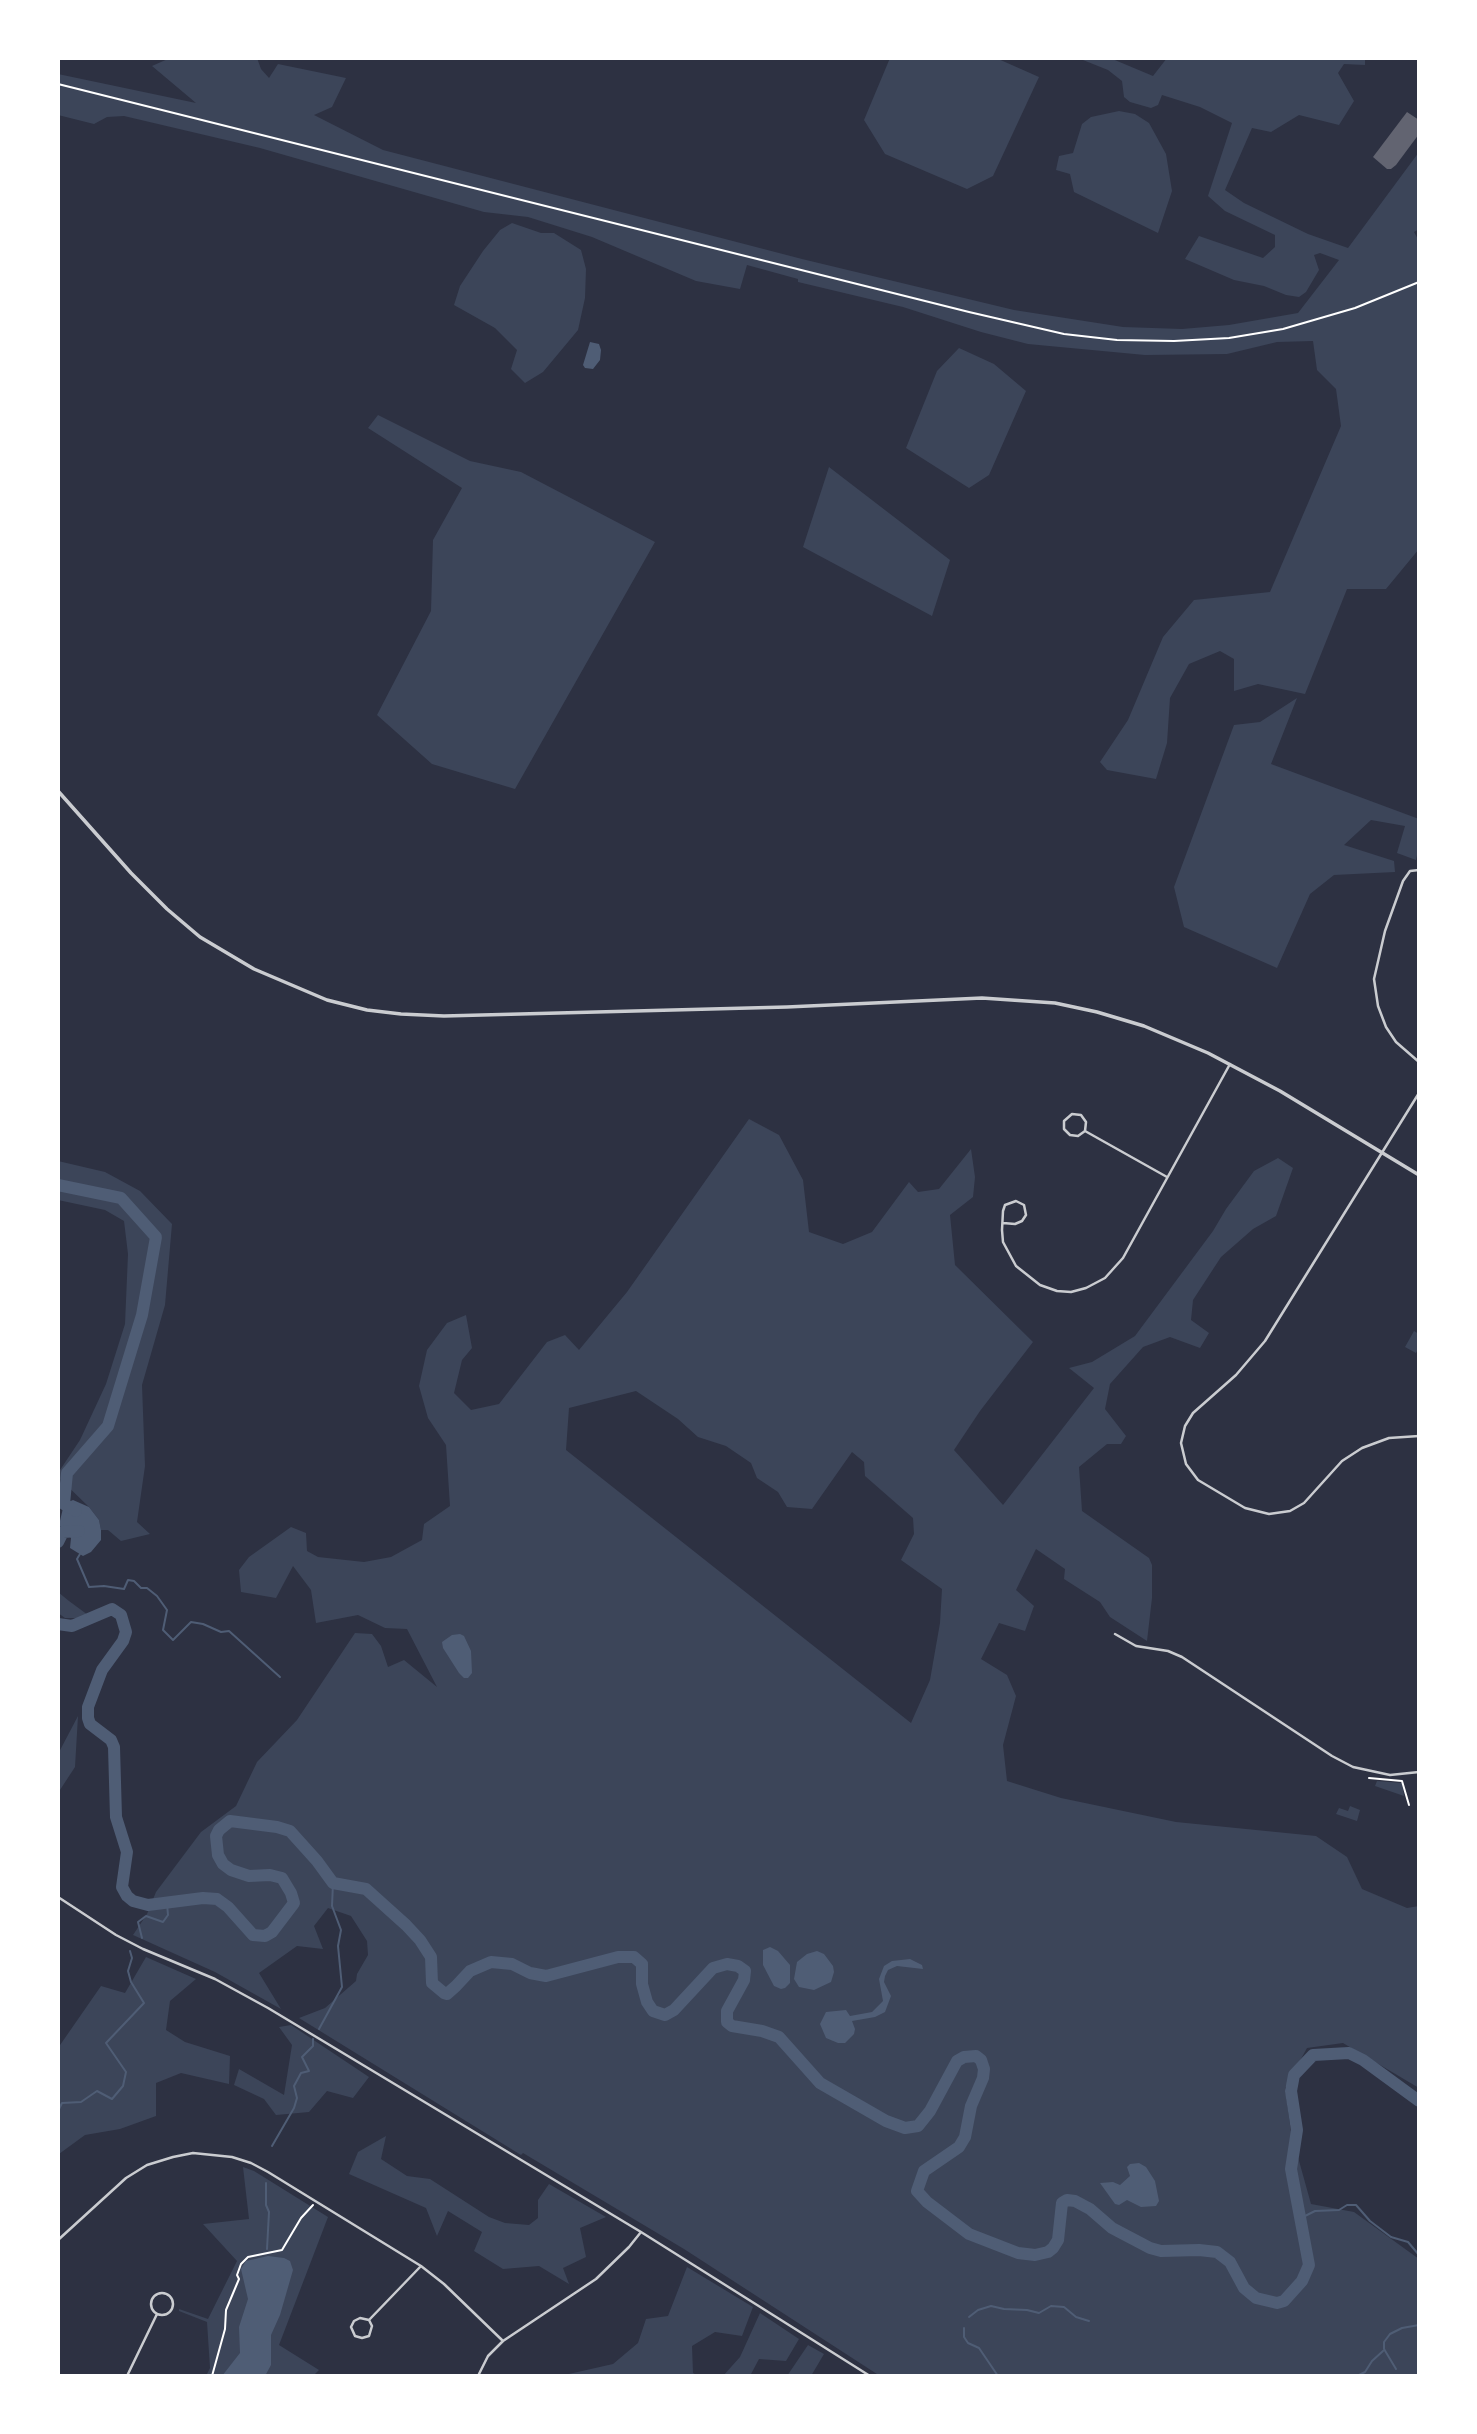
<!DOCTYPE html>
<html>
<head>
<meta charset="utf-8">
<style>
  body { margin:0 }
  #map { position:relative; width:1477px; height:2434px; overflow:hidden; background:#2d3142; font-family:Montserrat,sans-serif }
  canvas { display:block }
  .frame { position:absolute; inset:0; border:60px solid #fff; pointer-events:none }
</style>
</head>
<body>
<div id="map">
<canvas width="1477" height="2434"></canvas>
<div class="frame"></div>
</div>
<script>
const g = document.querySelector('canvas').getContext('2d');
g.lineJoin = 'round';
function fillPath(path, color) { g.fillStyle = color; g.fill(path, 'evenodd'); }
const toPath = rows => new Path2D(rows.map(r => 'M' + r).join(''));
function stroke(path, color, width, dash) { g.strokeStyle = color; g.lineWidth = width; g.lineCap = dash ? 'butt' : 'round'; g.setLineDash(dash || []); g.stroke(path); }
fillPath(toPath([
  [170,58,257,58,261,69,269,78,278,64,346,78,332,107,314,115,383,150,802,259,1014,310,1123,327,1182,329,1229,325,1298,313,1339,260,1320,253,1314,255,1319,270,1306,292,1299,297,1286,295,1264,286,1234,280,1185,259,1199,236,1263,258,1275,247,1275,235,1225,211,1208,196,1232,123,1200,107,1162,95,1158,105,1151,108,1130,102,1124,97,1122,81,1108,70,1078,58,1110,58,1153,76,1167,58,1365,58,1365,65,1344,64,1338,73,1354,101,1339,125,1299,115,1271,132,1252,128,1225,190,1244,203,1308,234,1348,248,1419,152,1419,229,1414,232,1419,241,1419,549,1386,589,1347,589,1305,694,1258,684,1234,691,1234,659,1220,651,1189,664,1170,698,1167,743,1156,779,1107,770,1100,762,1128,720,1163,637,1194,600,1270,592,1341,426,1336,389,1317,370,1313,341,1277,342,1227,354,1145,355,1028,344,981,332,903,307,798,282,798,279,747,265,740,289,696,281,592,237,528,217,484,212,260,148,124,116,107,117,94,124,58,115,58,74,196,103,152,66],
  [890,58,996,58,1039,77,993,176,967,189,885,154,864,120],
  [1119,111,1135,114,1149,123,1166,154,1172,191,1158,233,1074,192,1070,174,1056,170,1059,156,1073,153,1082,124,1091,117],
  [512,223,541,233,554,233,581,250,586,269,585,298,578,330,543,372,525,383,511,369,517,350,495,328,454,305,460,286,483,251,500,230],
  [959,348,994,364,1026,391,989,475,969,488,906,448,937,371],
  [378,415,470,461,521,472,655,542,515,789,432,764,377,715,431,611,433,540,462,488,368,428],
  [829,467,950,560,932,616,803,547],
  [1297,698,1271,764,1419,819,1419,846,1416,860,1397,853,1405,826,1371,820,1344,845,1394,861,1395,872,1334,875,1310,894,1277,968,1184,927,1174,887,1234,725,1260,722],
  [749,1119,779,1135,803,1180,809,1232,843,1244,872,1232,909,1182,918,1192,939,1189,971,1149,975,1177,973,1197,950,1215,955,1265,1033,1342,980,1411,954,1450,1003,1505,1094,1388,1069,1368,1092,1362,1135,1336,1213,1231,1226,1209,1254,1171,1278,1158,1293,1168,1276,1216,1253,1229,1221,1257,1193,1300,1191,1320,1209,1333,1200,1348,1170,1337,1143,1347,1110,1384,1105,1409,1126,1436,1121,1444,1107,1444,1079,1467,1082,1511,1149,1558,1152,1565,1152,1598,1147,1641,1110,1617,1100,1602,1064,1579,1065,1569,1036,1549,1016,1590,1034,1606,1025,1631,999,1623,981,1659,1007,1675,1016,1696,1003,1745,1007,1781,1061,1798,1176,1822,1316,1836,1347,1857,1362,1889,1407,1908,1419,1906,1419,2088,1343,2043,1307,2048,1285,2088,1291,2132,1311,2204,1354,2212,1419,2259,1419,2376,880,2376,684,2249,523,2153,521,2155,299,2018,325,2008,356,1981,357,1974,368,1955,367,1941,351,1916,328,1908,314,1926,323,1949,297,1946,259,1973,281,2009,215,1972,133,1935,147,1914,156,1892,201,1832,236,1806,257,1762,297,1720,355,1633,372,1634,381,1646,388,1667,404,1660,437,1687,407,1629,385,1628,358,1615,316,1623,311,1590,293,1566,276,1598,241,1592,239,1570,249,1557,291,1527,306,1533,307,1551,318,1557,364,1562,391,1557,422,1540,424,1524,450,1506,446,1445,428,1418,419,1386,427,1350,447,1323,466,1315,472,1348,462,1360,454,1393,471,1410,499,1404,547,1342,565,1335,579,1350,627,1292],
  [636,1391,678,1419,698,1437,726,1446,751,1463,757,1478,778,1492,787,1507,812,1509,852,1452,864,1462,865,1476,913,1518,914,1534,901,1560,942,1589,940,1623,930,1680,911,1723,566,1450,569,1408],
  [58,1161,105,1172,140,1191,172,1224,165,1305,142,1385,145,1466,137,1522,150,1534,121,1541,108,1530,101,1530,99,1520,89,1507,58,1477,58,1473,80,1440,106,1384,125,1324,128,1254,124,1221,105,1210,58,1200],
  [1414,1331,1419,1334,1419,1347,1416,1353,1405,1347],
  [58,1592,69,1601,88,1615,84,1618,65,1618,58,1613],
  [78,1716,75,1767,58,1793,58,1754],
  [1377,1781,1402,1783,1404,1796,1375,1786],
  [1350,1806,1360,1810,1357,1821,1336,1814,1339,1808,1348,1811],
  [146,1957,196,1979,170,2001,166,2030,185,2042,230,2056,229,2084,181,2073,156,2083,156,2116,120,2129,85,2135,59,2154,58,2157,58,2048,101,1986,125,1993],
  [291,2025,369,2077,353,2098,327,2091,309,2112,276,2115,264,2099,234,2085,239,2069,284,2095,292,2045,279,2027],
  [386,2136,381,2159,407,2176,430,2179,489,2217,505,2223,529,2225,538,2218,538,2200,549,2184,606,2217,580,2228,586,2257,563,2268,569,2284,539,2266,503,2269,474,2251,482,2232,448,2211,437,2236,426,2208,349,2174,358,2152],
  [243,2167,254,2171,328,2217,279,2345,319,2370,313,2376,206,2376,210,2368,207,2322,179,2311,179,2309,208,2319,237,2261,203,2224,249,2219],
  [687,2267,753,2307,742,2336,715,2332,692,2346,693,2373,698,2376,560,2376,613,2364,638,2343,646,2319,668,2316],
  [760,2313,799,2339,786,2361,759,2359,750,2376,723,2376,740,2357],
  [808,2345,824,2354,811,2376,787,2376]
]), '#3c4559');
fillPath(toPath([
  [590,342,599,344,601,350,600,360,593,369,585,368,583,365],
  [73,1500,89,1507,99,1520,101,1530,101,1540,91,1552,83,1556,70,1548,71,1538,59,1525,64,1504],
  [460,1634,464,1636,471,1651,472,1673,468,1678,464,1678,459,1673,443,1648,442,1642,452,1635],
  [770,1947,778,1951,790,1965,790,1983,785,1988,781,1989,774,1986,763,1965,763,1950],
  [817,1951,824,1954,833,1966,834,1972,831,1982,814,1990,799,1987,794,1979,797,1962,807,1954],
  [910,1959,922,1965,923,1969,897,1966,888,1970,885,1976,884,1982,891,1996,885,2012,875,2017,852,2021,855,2029,854,2034,845,2043,838,2043,826,2038,820,2024,826,2012,846,2010,850,2016,872,2012,883,2001,879,1979,884,1966,892,1961],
  [1139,2163,1146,2167,1155,2181,1159,2201,1156,2206,1141,2207,1127,2200,1119,2205,1115,2204,1100,2183,1113,2182,1120,2185,1130,2176,1127,2167,1130,2164],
  [268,2256,284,2258,290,2261,293,2270,280,2315,271,2335,271,2365,265,2376,222,2376,240,2353,239,2327,248,2299,241,2269,246,2261]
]), '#4f5d75');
stroke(toPath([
  [80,1554,77,1559,89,1587,104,1586,124,1589,128,1580,134,1581,141,1588,147,1588,157,1596,167,1610,163,1630,173,1640,191,1622,203,1624,221,1632,229,1631,280,1677],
  [142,1938,138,1922,146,1916,163,1922,168,1915,167,1904],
  [319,2029,342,1987,338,1946,341,1930,332,1906,333,1883],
  [58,2111,62,2103,81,2102,97,2091,112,2099,123,2086,126,2072,106,2043,144,2003,131,1982,128,1971,132,1958,130,1951],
  [272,2146,294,2108,297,2098,294,2086,301,2073,309,2071,302,2057,313,2046,313,2039],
  [266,2183,266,2205,269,2212,267,2249],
  [1301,2218,1315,2211,1339,2210,1347,2205,1356,2205,1370,2221,1391,2237,1408,2242,1419,2255],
  [969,2317,978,2310,991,2306,1004,2309,1027,2310,1039,2313,1051,2306,1064,2307,1076,2317,1089,2321],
  [964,2328,964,2337,968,2343,979,2348,998,2376],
  [1396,2369,1384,2349,1384,2342,1390,2334,1402,2328,1419,2325],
  [1357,2376,1365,2372,1372,2361,1383,2351]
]), '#4f5d75', 2);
stroke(toPath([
  [58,1185,121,1198,156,1237,142,1315,108,1426,67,1473,64,1504,76,1511],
  [58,1542,63,1532,79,1531],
  [58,1624,72,1626,112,1609,121,1615,126,1632,123,1641,102,1670,88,1707,88,1718,90,1724,111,1740,114,1747,116,1817,127,1852,122,1887,127,1896,133,1901,148,1905,203,1898,217,1899,228,1907,253,1935,265,1936,272,1932,294,1903,291,1893,282,1878,270,1875,249,1876,231,1870,223,1864,218,1855,216,1836,219,1830,230,1821,277,1827,290,1831,317,1861,333,1883,366,1889,406,1925,420,1940,431,1957,432,1983,444,1993,447,1994,456,1986,470,1971,491,1962,512,1964,530,1973,546,1976,618,1957,634,1957,642,1964,642,1984,647,2002,653,2011,665,2015,674,2010,713,1968,727,1964,738,1966,745,1971,744,1980,727,2011,727,2022,732,2026,762,2031,779,2037,820,2083,886,2121,905,2128,918,2126,930,2111,957,2061,964,2057,976,2056,981,2060,984,2069,983,2078,971,2106,965,2137,959,2147,924,2171,917,2191,927,2202,969,2234,1018,2253,1035,2255,1048,2252,1053,2248,1058,2240,1062,2203,1067,2200,1075,2201,1090,2209,1112,2228,1150,2248,1161,2251,1199,2250,1217,2252,1230,2262,1244,2288,1256,2298,1277,2303,1284,2301,1302,2281,1309,2265,1291,2169,1297,2130,1291,2091,1294,2075,1313,2055,1349,2053,1363,2060,1419,2101]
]), '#4f5d75', 12);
fillPath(toPath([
  [1407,112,1419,120,1419,134,1396,165,1391,169,1387,169,1373,157]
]), '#626471');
stroke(toPath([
  [58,84,969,312,1064,334,1117,340,1174,341,1229,338,1283,329,1355,308,1419,282],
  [1369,1778,1402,1781,1409,1805],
  [212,2376,225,2329,226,2310,239,2279,237,2275,241,2264,248,2257,282,2250,301,2218,313,2205]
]), '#fff', 2);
stroke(toPath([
  [1419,870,1410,871,1403,881,1385,931,1374,979,1378,1006,1386,1027,1396,1042,1419,1062],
  [1419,1093,1265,1341,1236,1375,1193,1413,1185,1426,1181,1443,1186,1464,1198,1480,1245,1508,1269,1514,1290,1511,1304,1503,1342,1461,1362,1448,1389,1438,1419,1436],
  [1085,1131,1078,1136,1070,1135,1064,1129,1064,1121,1072,1114,1081,1115,1086,1122,1085,1131,1167,1177],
  [1003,1223,1015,1224,1022,1221,1026,1215,1024,1205,1016,1201,1005,1205,1003,1211,1002,1230,1003,1242,1016,1266,1040,1285,1057,1291,1071,1292,1086,1288,1105,1278,1123,1258,1230,1064],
  [1115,1634,1136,1646,1168,1651,1182,1657,1332,1756,1353,1767,1390,1775,1419,1772],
  [58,1897,116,1935,143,1949,215,1979,268,2008,641,2232,870,2376],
  [58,2240,126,2178,147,2165,173,2157,193,2153,232,2157,251,2163,268,2172,421,2266,444,2284,503,2341],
  '151 2304a11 11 0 1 1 22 0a11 11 0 1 1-22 0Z',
  [369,2320,372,2326,369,2336,362,2338,355,2336,351,2327,354,2321,360,2318,369,2320,421,2266],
  [127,2376,157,2314],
  [478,2376,488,2356,503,2341,596,2279,629,2247,641,2232]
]), '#caccd0', 2.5);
stroke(toPath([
  [58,791,131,873,167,909,200,937,254,969,327,1000,367,1010,401,1014,444,1016,787,1007,982,998,1055,1003,1097,1012,1144,1026,1208,1053,1280,1091,1419,1175]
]), '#caccd0', 3.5);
</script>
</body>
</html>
